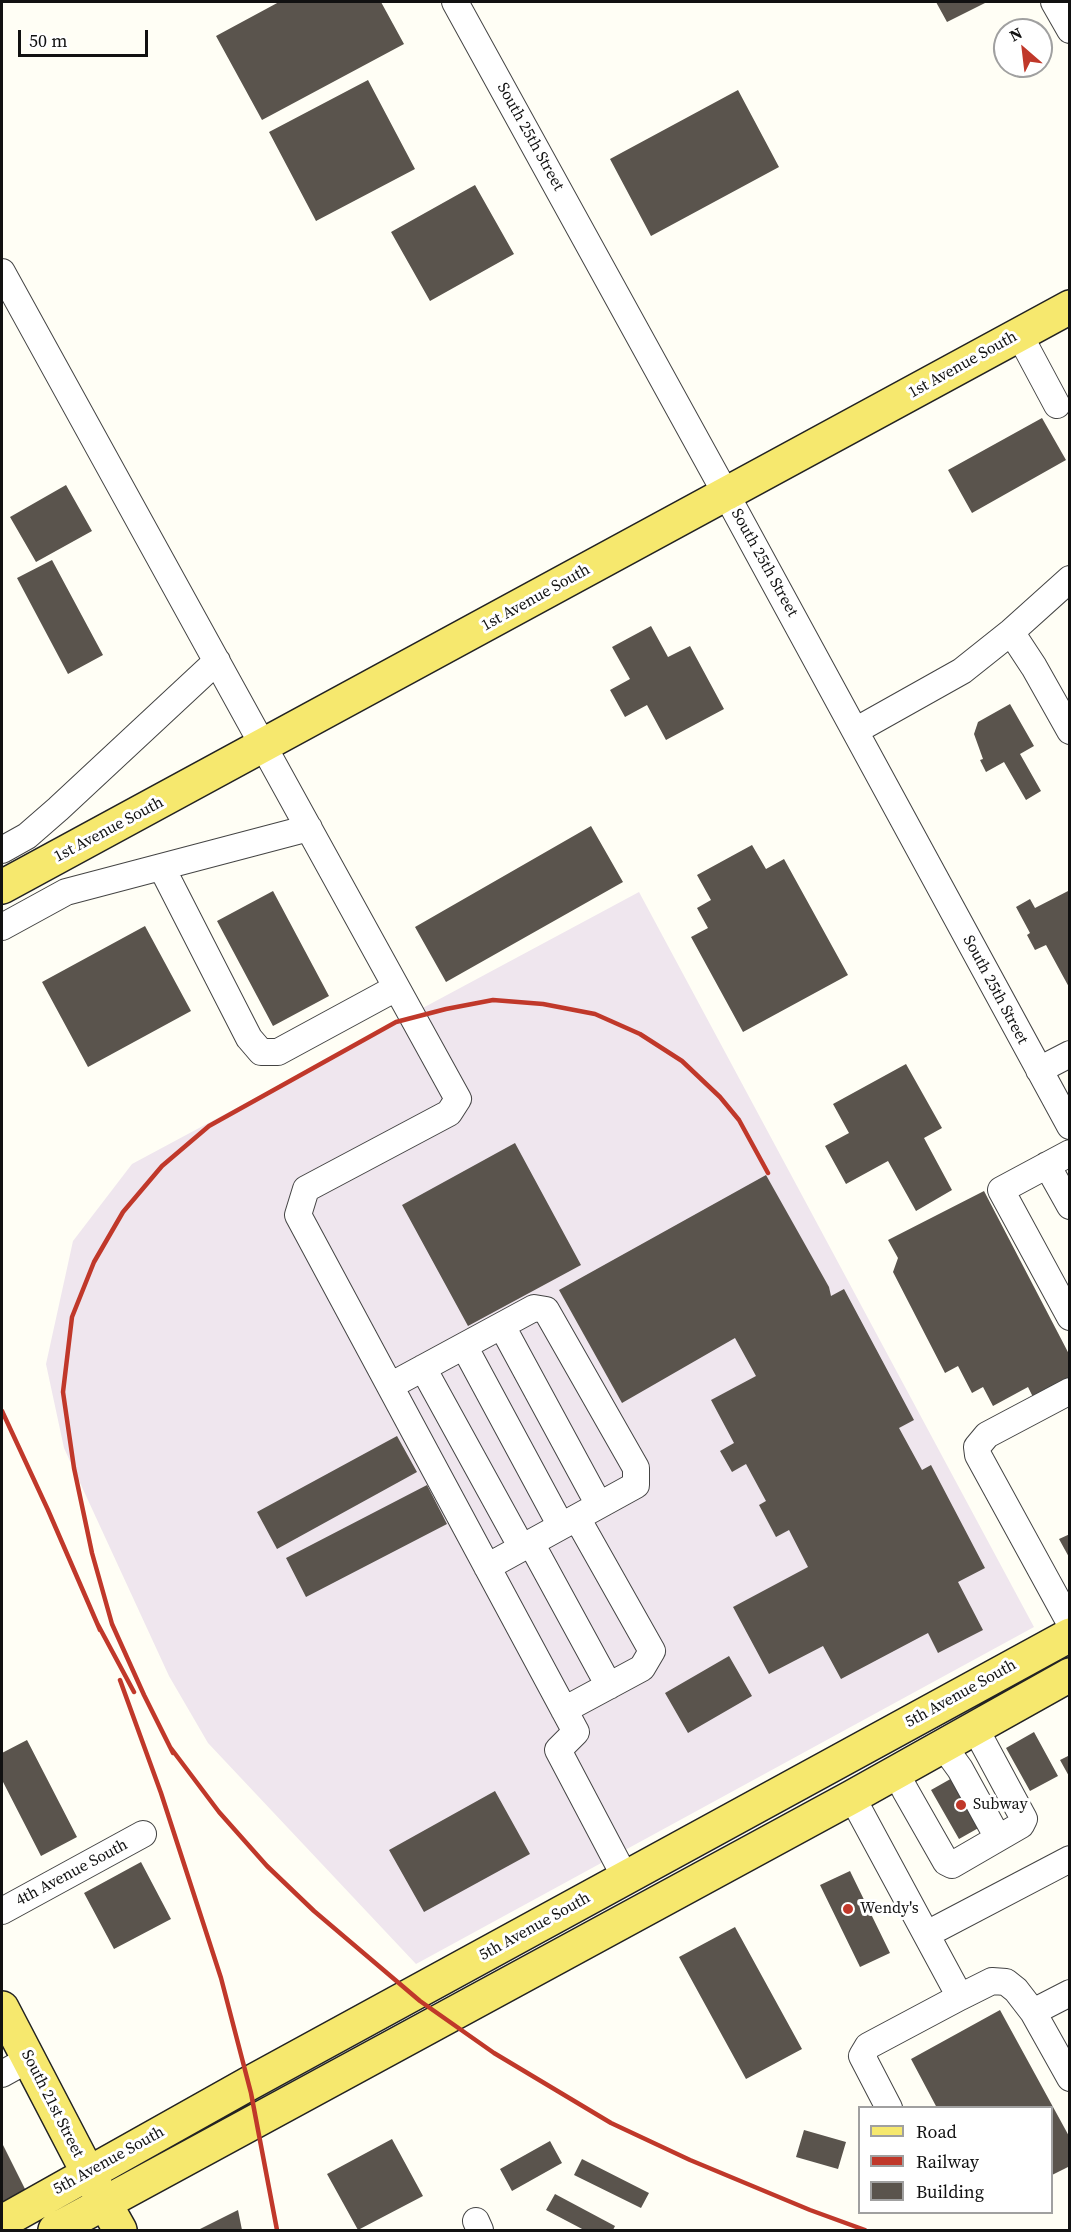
<!DOCTYPE html>
<html>
<head>
<meta charset="utf-8">
<style>
  body { margin:0 }
  #map { position:relative; width:1071px; height:2232px; overflow:hidden; background:#fffef5; font-family:"Source Serif 4",serif }
  canvas { display:block }
  .frame { position:absolute; inset:0; border:3px solid #111; pointer-events:none }
  .legend { position:absolute; left:858px; top:2106px; width:195px; height:108px; box-sizing:border-box; background:#fff; border:2px solid #a0a0a0; margin:0; padding:8px 10px; list-style:none; font-size:18px; color:#111 }
  .legend li { display:flex; align-items:center; gap:12px; height:30px }
  .legend b { width:30px; border:2px solid #a0a0a0 }
  .north { position:absolute; left:993px; top:18px; width:60px; height:60px; box-sizing:border-box; background:#fff; border:2px solid #a0a0a0; border-radius:50%; rotate:332deg; font-size:16px; font-weight:700; line-height:24px; text-align:center; color:#111 }
  .north::after { content:''; display:block; margin:auto; width:21px; height:27px; background:#c0382a; clip-path:polygon(50% 0,100% 100%,50% 72%,0 100%) }
  .scale { position:absolute; left:18px; top:30px; width:130px; height:27px; box-sizing:border-box; border:3px solid #111; border-top:0; padding-left:8px; font-size:18px; line-height:21px; white-space:nowrap; color:#111; -webkit-text-stroke:4px #fff; paint-order:stroke }
</style>
</head>
<body>
<div id="map">
<canvas width="1071" height="2232"></canvas>
<div class="frame"></div>
<ul class="legend">
<li><b style="height:8px;background:#f6e86e"></b>Road</li>
<li><b style="height:8px;background:#c0382a"></b>Railway</li>
<li><b style="height:16px;background:#5a544d"></b>Building</li>
</ul>
<div class="north">N</div>
<div class="scale">50 m</div>
</div>
<script>
const g = document.querySelector('canvas').getContext('2d');
g.lineJoin = 'round';
function fillPath(path, color) { g.fillStyle = color; g.fill(path, 'evenodd'); }
const toPath = rows => new Path2D(rows.map(r => 'M' + r).join(''));
function stroke(path, color, width, dash) { g.strokeStyle = color; g.lineWidth = width; g.lineCap = dash ? 'butt' : 'round'; g.setLineDash(dash || []); g.stroke(path); }
function label(font, color, halo, rows, align = 'center') {
  g.font = font + ' "Source Serif 4",serif'; g.lineWidth = 6; g.setLineDash([]); g.textBaseline = 'middle'; g.strokeStyle = halo; g.fillStyle = color; for (const [text, x, y, turn = 0] of rows) {
    g.save(); g.translate(x, y); g.rotate((+turn || 0) * Math.PI / 180); g.textAlign = isNaN(turn) ? turn : align; if (halo) g.strokeText(text, 0, 0); g.fillText(text, 0, 0); g.restore();
  }
}
fillPath(toPath([
  [639,892,1034,1627,416,1964,208,1743,169,1676,64,1448,46,1364,73,1241,132,1164]
]), '#efe6ee');
fillPath(toPath([
  [279,2,381,2,404,44,262,120,216,36],
  [936,2,987,2,947,22],
  [368,80,415,169,316,221,269,132],
  [738,90,779,167,651,236,610,159],
  [475,185,514,254,430,301,391,232],
  [1042,418,1066,460,972,513,948,470],
  [66,485,92,531,36,562,10,517],
  [52,560,103,655,68,674,17,578],
  [651,626,668,657,690,646,724,709,666,740,647,705,625,717,610,690,630,679,612,647],
  [1010,704,1034,746,1020,754,1041,791,1026,800,1004,762,986,772,980,760,983,759,974,734,978,722],
  [591,826,623,882,446,982,415,927],
  [752,845,766,869,784,859,848,975,743,1032,691,937,708,928,697,908,711,900,697,875],
  [1070,890,1070,989,1046,945,1035,950,1027,935,1030,933,1016,907,1030,899,1035,908],
  [273,891,329,996,273,1026,217,921],
  [145,926,191,1011,88,1067,42,982],
  [906,1064,942,1128,924,1138,952,1190,916,1211,888,1161,846,1184,825,1146,849,1133,833,1104],
  [515,1143,581,1265,468,1326,402,1205],
  [766,1175,829,1287,831,1296,844,1289,914,1420,899,1428,922,1470,931,1465,985,1568,958,1582,983,1630,938,1653,928,1633,841,1679,823,1646,769,1674,733,1607,808,1567,789,1530,776,1537,759,1505,766,1501,746,1464,732,1472,720,1451,734,1443,711,1400,756,1376,735,1338,622,1403,559,1290],
  [984,1191,1070,1356,1070,1378,1033,1397,1028,1387,993,1406,983,1387,972,1393,958,1366,945,1373,893,1272,898,1258,888,1240],
  [397,1436,417,1472,277,1549,257,1512],
  [427,1485,447,1524,306,1597,286,1558],
  [1070,1534,1070,1559,1059,1539],
  [729,1656,752,1696,688,1733,665,1693],
  [1034,1732,1058,1776,1030,1791,1006,1748],
  [27,1740,77,1837,41,1856,2,1780,2,1753],
  [1070,1755,1070,1778,1060,1760],
  [954,1777,982,1826,959,1839,931,1790],
  [495,1791,530,1854,424,1912,389,1850],
  [141,1862,171,1919,114,1949,84,1893],
  [850,1871,890,1953,860,1967,820,1885],
  [735,1927,802,2049,746,2079,679,1957],
  [1000,2010,1070,2138,1070,2166,1052,2175,1052,2108,937,2108,911,2059],
  [804,2130,846,2142,838,2169,796,2157],
  [392,2139,423,2196,358,2230,327,2174],
  [550,2141,562,2163,512,2191,500,2169],
  [2,2143,26,2191,2,2204],
  [582,2159,649,2193,641,2208,574,2175],
  [555,2194,615,2226,613,2230,584,2230,546,2210],
  [238,2210,242,2230,198,2230]
]), '#5a544d');
const minor = toPath([
  [455,2,726,494,1070,1126],
  [1054,2,1070,30],
  [2,272,458,1099,449,1113,306,1189,298,1215,576,1732,558,1750,625,1877],
  [1019,334,1057,405],
  [1011,632,1034,667,1070,731],
  [855,731,962,671,1011,632,1070,579],
  [2,850,27,836,58,809,217,661],
  [162,868,249,1038,261,1052,278,1052,396,988],
  [2,927,66,892,309,828],
  [1039,1070,1070,1054],
  [1070,1153,1001,1190,1070,1317],
  [1047,1165,1070,1206],
  [502,1326,599,1505],
  [464,1346,561,1526],
  [423,1368,522,1548],
  [390,1386,534,1308,546,1310,636,1468,636,1485,487,1567],
  [1070,1391,987,1435,977,1447,978,1455,1070,1623],
  [531,1543,609,1686],
  [564,1710,642,1668,652,1651,577,1518],
  [944,1747,960,1769,998,1838],
  [896,1772,905,1790,946,1862,952,1865,1021,1825,1024,1819,975,1728],
  [852,1797,960,1997,868,2046,862,2056,889,2108],
  [2,1911,143,1834],
  [927,1934,1070,1859],
  [1070,1993,1033,2012,1070,2078],
  [960,1997,992,1981,1006,1982,1016,1990,1033,2012],
  [2,2074,29,2059],
  [476,2221,480,2230]
]);
const major = toPath([
  [2,887,1070,307],
  [2,2008,88,2173,120,2230],
  [2,2222,248,2084,1070,1635],
  [55,2230,852,1797,1070,1675]
]);
stroke(minor, '#444', 28);
stroke(major, '#222', 36);
stroke(minor, '#fff', 26);
stroke(major, '#f6e86e', 33);
stroke(toPath([
  [2,1411,48,1510,100,1630],
  [97,1623,134,1692],
  [120,1680,161,1793,221,1978,251,2093,277,2230],
  [170,1747,219,1812,267,1866,314,1911,420,2001,494,2053,611,2123,690,2160,810,2210,865,2230],
  [173,1753,144,1695,112,1624,92,1553,74,1468,63,1392,72,1317,94,1262,123,1212,162,1166,209,1126,396,1022,446,1009,493,1000,543,1004,595,1014,640,1034,682,1061,720,1097,739,1120,768,1173]
]), '#c0382a', 4.5);
for (const [x, y, r, color] of [
  [961,1805,6,"#c0382a"],
  [848,1909,6,"#c0382a"]
]) { const dot = new Path2D(); dot.arc(x, y, r, 0, 2 * Math.PI); g.fillStyle = color; g.fill(dot); stroke(dot, '#fff', 2); }
label('16px', '#111', '#fff', [
  ["South 25th Street",530,137,61],
  ["1st Avenue South",963,365,-29],
  ["South 25th Street",764,563,61],
  ["1st Avenue South",536,598,-29],
  ["1st Avenue South",109,830,-28],
  ["South 25th Street",995,990,62],
  ["5th Avenue South",961,1694,-29],
  ["4th Avenue South",72,1873,-28],
  ["5th Avenue South",535,1927,-29],
  ["South 21st Street",52,2104,63],
  ["5th Avenue South",109,2161,-29]
]);
label('16px', '#111', '#fff', [
  ["Subway",973,1805],
  ["Wendy's",860,1909]
], 'left');
</script>
</body>
</html>
